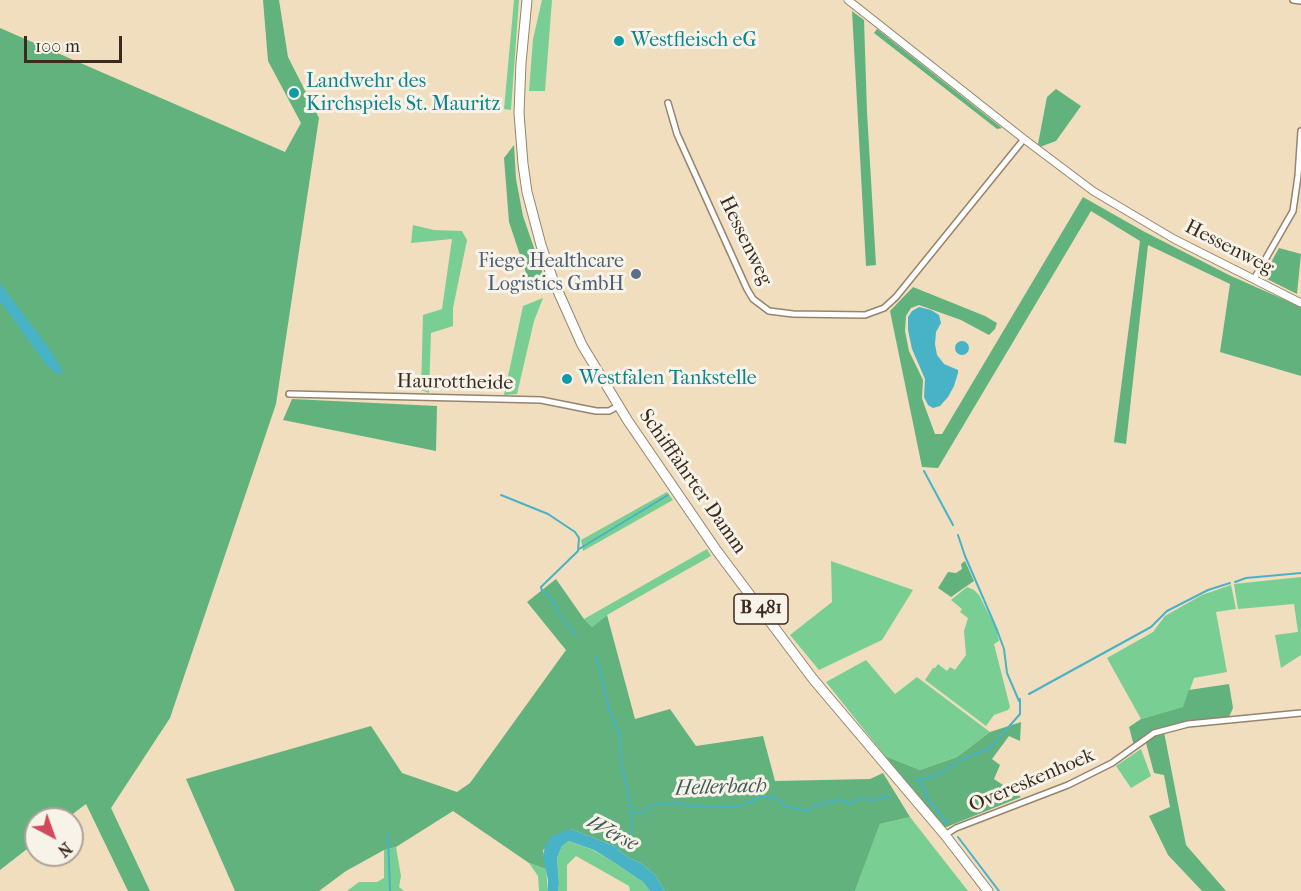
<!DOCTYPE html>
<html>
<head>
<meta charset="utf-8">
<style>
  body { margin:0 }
  #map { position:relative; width:1301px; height:891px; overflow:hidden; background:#f0debe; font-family:"IM FELL French Canon",serif }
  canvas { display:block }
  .north { position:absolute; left:24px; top:807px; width:60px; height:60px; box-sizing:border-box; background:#f7f3e8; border:2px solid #aca397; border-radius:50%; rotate:139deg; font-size:16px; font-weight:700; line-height:24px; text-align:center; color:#3b2a1e }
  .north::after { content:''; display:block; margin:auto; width:21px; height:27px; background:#d1495b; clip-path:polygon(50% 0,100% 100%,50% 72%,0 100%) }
  .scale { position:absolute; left:24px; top:36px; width:98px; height:27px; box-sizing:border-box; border:3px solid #3b2a1e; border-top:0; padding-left:8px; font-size:18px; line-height:21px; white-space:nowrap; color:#3b2a1e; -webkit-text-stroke:4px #f7f3e8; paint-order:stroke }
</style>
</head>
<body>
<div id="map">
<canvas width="1301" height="891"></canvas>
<div class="north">N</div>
<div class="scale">100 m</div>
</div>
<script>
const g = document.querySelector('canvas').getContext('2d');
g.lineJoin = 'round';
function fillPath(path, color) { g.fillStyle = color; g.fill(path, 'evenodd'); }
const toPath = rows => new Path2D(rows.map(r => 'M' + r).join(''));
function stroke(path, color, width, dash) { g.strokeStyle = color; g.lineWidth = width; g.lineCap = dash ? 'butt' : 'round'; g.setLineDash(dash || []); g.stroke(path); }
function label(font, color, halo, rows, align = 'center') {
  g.font = font + ' "IM FELL French Canon",serif'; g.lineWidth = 6; g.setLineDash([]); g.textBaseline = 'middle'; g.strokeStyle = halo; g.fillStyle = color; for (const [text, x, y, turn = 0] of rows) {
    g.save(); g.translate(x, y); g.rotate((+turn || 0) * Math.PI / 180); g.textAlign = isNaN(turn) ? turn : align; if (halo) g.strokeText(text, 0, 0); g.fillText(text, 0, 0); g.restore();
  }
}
fillPath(toPath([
  [514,0,519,0,511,110,504,109],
  [542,0,552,0,545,91,529,91,533,39],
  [413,225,434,230,462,231,467,240,453,308,453,326,431,333,429,393,421,390,423,315,442,309,452,239,411,243],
  [543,298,534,321,517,394,504,395,523,306],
  [667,492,673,500,583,551,581,540],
  [707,549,711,556,607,615,592,627,584,619],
  [831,561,913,590,882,640,819,670,790,635,832,602],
  [1301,577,1301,655,1281,668,1275,635,1298,632,1294,604,1238,609,1234,584],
  [1231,585,1236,609,1216,612,1227,672,1194,678,1184,707,1141,719,1107,658,1153,632,1165,616,1202,595],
  [967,587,974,590,979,595,996,628,999,641,994,644,1010,707,1008,710,994,715,986,726,925,680,933,668,935,668,938,664,947,671,950,667,955,670,966,655,964,631,968,618,960,612,962,609,951,600],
  [866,660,895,694,917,677,990,732,957,757,920,770,885,756,826,682],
  [1141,749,1151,776,1131,788,1116,766],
  [910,817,968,891,855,891,880,824],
  [569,841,593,850,615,863,643,882,650,891,630,891,629,886,576,856,567,865,567,891,558,891,559,883,557,858,562,846],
  [396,847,401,876,399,887,404,891,347,891,359,882,377,882,384,878,384,850],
  [529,863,546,869,548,891,539,891,538,876]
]), '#79cf93');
fillPath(toPath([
  [263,0,279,0,288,57,319,118,276,404,170,718,111,808,150,891,128,891,86,804,66,819,36,819,36,842,0,870,0,28,285,152,301,123,268,61],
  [852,11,864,20,867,112,876,265,866,266],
  [877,29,1002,128,997,129,874,33],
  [1056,89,1081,106,1056,141,1040,147,1038,144,1047,97],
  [514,145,516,179,523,216,544,277,529,282,509,222,504,158],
  [1083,197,1143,231,1231,276,1301,307,1301,376,1220,352,1230,284,1148,245,1126,444,1114,442,1140,241,1091,211,938,468,922,467,890,311,913,287,985,316,997,323,995,329,989,335,961,320,919,305,911,308,906,316,905,331,909,351,923,380,922,398,925,407,935,434,942,434],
  [1279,248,1301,254,1297,294,1263,277],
  [292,399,437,406,436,451,283,420],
  [965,561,974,581,951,597,938,588,948,572,956,573,962,569,961,564],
  [556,579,584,619,592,627,607,615,635,719,670,709,696,746,763,736,775,781,870,779,883,773,910,817,880,824,855,891,665,891,655,875,641,863,629,858,614,846,571,829,543,850,546,869,529,863,453,811,396,847,384,850,346,871,319,891,235,891,186,779,371,726,402,773,457,792,470,783,566,650,527,602],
  [1229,684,1233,708,1229,717,1188,721,1154,731,1134,746,1129,727,1141,719,1183,707,1189,690],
  [1021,722,1020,741,1009,736,992,759,1000,765,994,779,1021,797,944,828,885,756,920,770,957,757,990,732],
  [1164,732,1186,845,1226,891,1202,891,1168,855,1149,816,1170,807,1164,775,1154,773,1146,743,1154,735]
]), '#62b27d');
fillPath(toPath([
  [0,283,51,351,62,370,61,374,57,374,47,366,0,301],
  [919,307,931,310,939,315,941,323,936,332,935,344,937,355,944,364,958,370,958,373,954,386,948,397,940,406,933,408,928,405,924,397,925,379,912,349,908,330,908,317,912,311],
  '955 348a7 7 0 1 1 14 0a7 7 0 1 1-14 0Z',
  [571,829,614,846,629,858,641,863,655,875,665,891,650,891,643,882,615,863,594,850,569,841,562,846,557,858,559,883,558,891,548,891,548,880,543,857,545,846,552,836]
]), '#48b2c7');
stroke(toPath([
  [924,471,953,525],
  [501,495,548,514,575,532,579,538,578,551,541,587,542,591,551,597,558,613,576,636],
  [958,535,965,556,997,630,1004,649,1007,673,1019,701],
  [579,549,668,495],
  [1235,582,1246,578,1301,573],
  [596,657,610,712,620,736,620,754,632,815,631,836,621,840,616,849],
  [1029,694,1151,627,1167,611,1208,590,1230,583],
  [919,779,929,801,948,824],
  [917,780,935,776,967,757,990,748,1020,714,1020,699],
  [632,815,635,812,644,812,655,804,682,803,688,807,694,805,706,807,740,806,761,797,771,797,779,800,785,806,808,811,816,804,824,804,828,801,832,802,838,799,850,804,859,799,876,800,890,795],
  [388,834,390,891],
  [958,837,999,891]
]), '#48b2c7', 2);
const minor = toPath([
  [1293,0,1301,1],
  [668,103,677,134,747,289,753,299,769,311,793,314,865,315,884,308,896,297,1024,139],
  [1254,279,1293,211,1298,176,1301,131],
  [289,394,541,400,596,411,609,411,618,406],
  [945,835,956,828,1068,785,1112,763,1154,733,1188,724,1301,713]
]);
const tertiary = toPath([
  [848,0,1024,139,1093,191,1174,239,1301,303]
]);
const primary = toPath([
  [527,0,521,63,519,113,523,164,527,192,541,245,553,280,582,345,628,421,717,551,813,679,945,835,988,891]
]);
stroke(minor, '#96846e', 8);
stroke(tertiary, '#96846e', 9);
stroke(primary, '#96846e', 11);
stroke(minor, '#fff', 5);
stroke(tertiary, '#fff', 7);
stroke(primary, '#fff', 9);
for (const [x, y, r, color] of [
  [619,41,6,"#0f9aa8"],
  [294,93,6,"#0f9aa8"],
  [636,274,6,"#5c6f8a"],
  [567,379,6,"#0f9aa8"]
]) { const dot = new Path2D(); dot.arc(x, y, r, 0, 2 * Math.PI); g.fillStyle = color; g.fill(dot); stroke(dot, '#f7f3e8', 2); }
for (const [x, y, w] of [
  [761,609,54]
]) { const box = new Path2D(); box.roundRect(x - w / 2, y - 15, w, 30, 4.5); g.fillStyle = '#f7f3e8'; g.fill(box); stroke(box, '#3b2a1e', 1.5); }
label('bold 18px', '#3b2a1e', null, [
  ["B 481",761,609]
]);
label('20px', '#0d838f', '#f7f3e8', [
  ["Westfleisch eG",631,41],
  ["Landwehr des",306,82],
  ["Kirchspiels St. Mauritz",306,105],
  ["Westfalen Tankstelle",579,379]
], 'left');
label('20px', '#3b2a1e', '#f7f3e8', [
  ["Hessenweg",745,241,64],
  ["Hessenweg",1229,248,27],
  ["Haurottheide",455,383,1],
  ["Schifffahrter Damm",692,482,55],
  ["Overeskenhoek",1032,781,-23]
]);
label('20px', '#4e5e75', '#f7f3e8', [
  ["Fiege Healthcare",624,262],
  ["Logistics GmbH",624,285]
], 'right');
label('italic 21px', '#405a59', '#f7f3e8', [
  ["Hellerbach",721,788,-2],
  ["Werse",612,834,27]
]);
</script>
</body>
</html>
